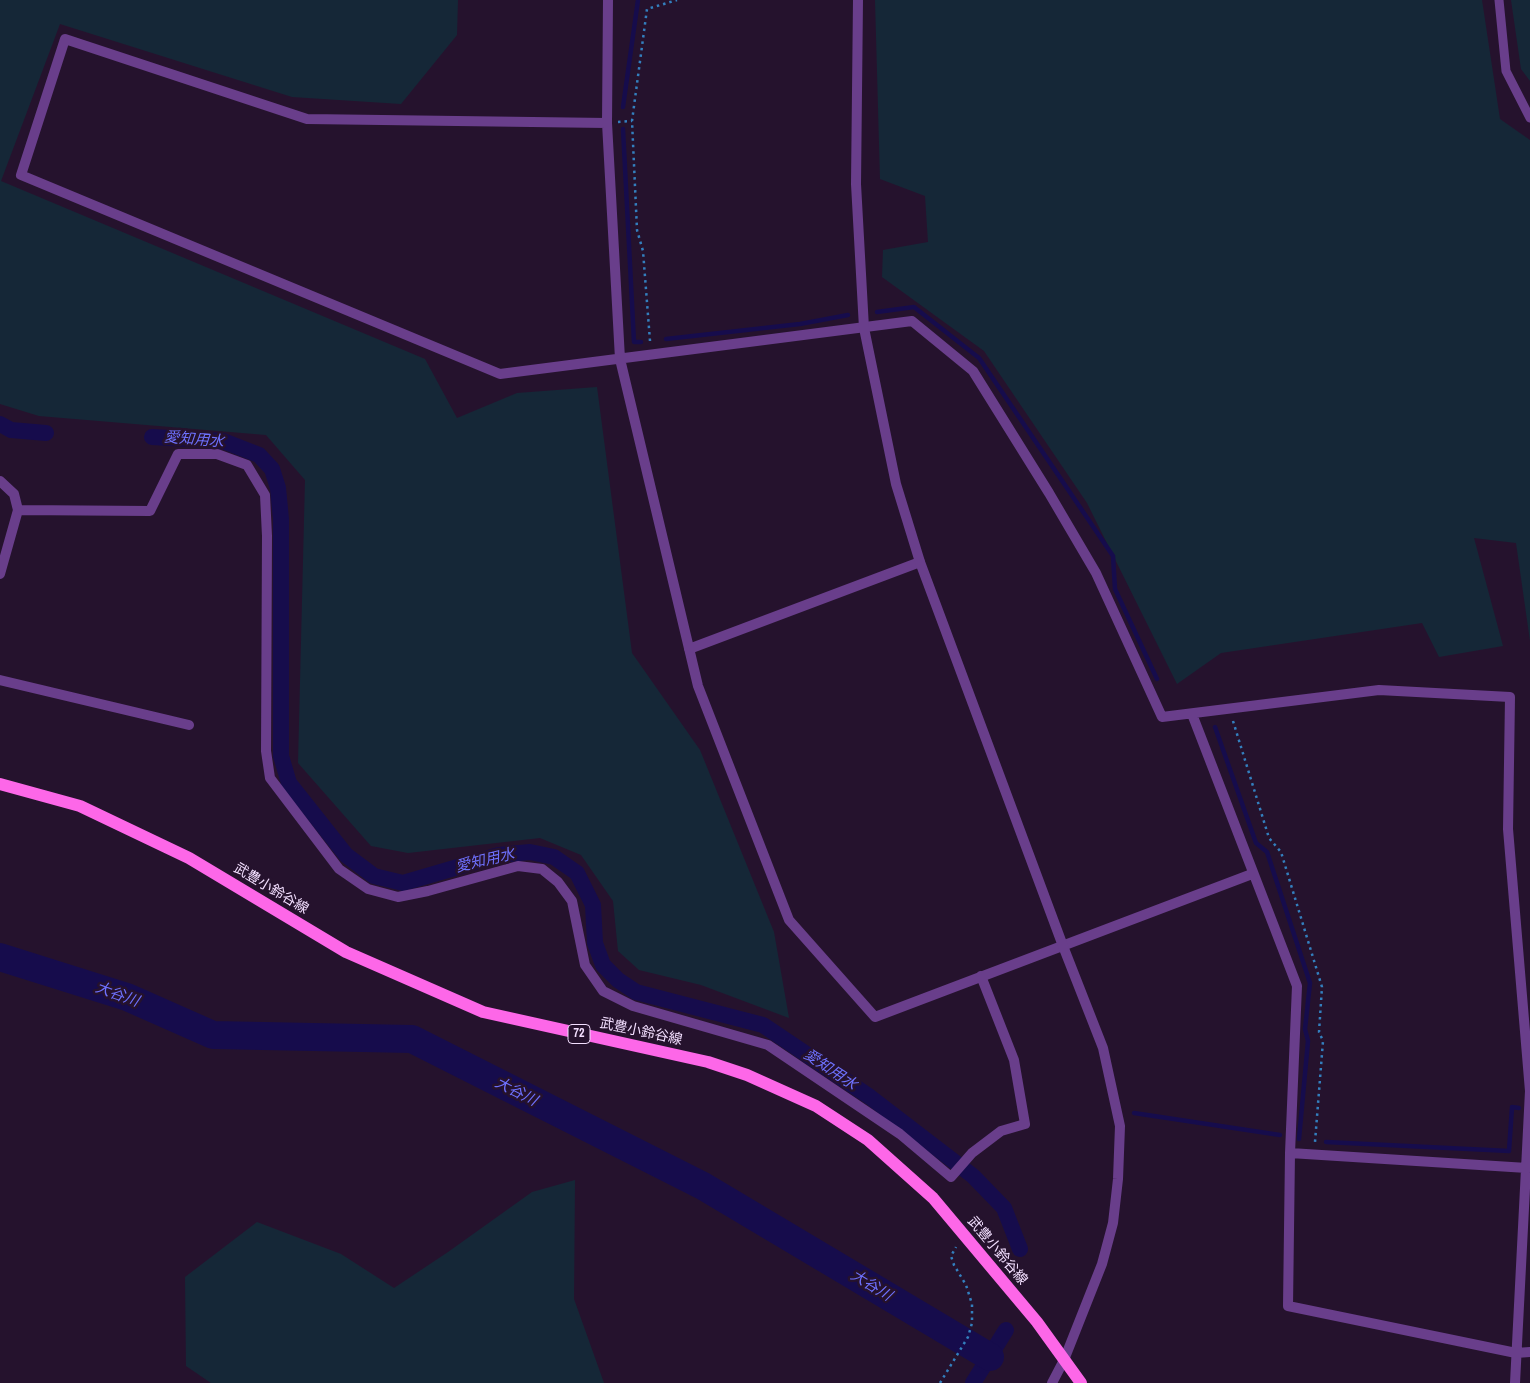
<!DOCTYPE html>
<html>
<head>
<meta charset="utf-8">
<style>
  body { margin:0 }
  canvas { display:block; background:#25122d }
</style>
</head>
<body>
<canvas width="1530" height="1383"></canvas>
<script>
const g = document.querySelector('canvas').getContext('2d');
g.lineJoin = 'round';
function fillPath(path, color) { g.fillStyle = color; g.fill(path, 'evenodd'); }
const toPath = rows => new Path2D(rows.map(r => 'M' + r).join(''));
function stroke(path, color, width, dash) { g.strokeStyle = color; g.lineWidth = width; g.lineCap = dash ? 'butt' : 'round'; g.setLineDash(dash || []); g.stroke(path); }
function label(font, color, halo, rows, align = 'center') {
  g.font = font + ' "Archivo Narrow","Noto Sans JP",sans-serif'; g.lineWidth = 5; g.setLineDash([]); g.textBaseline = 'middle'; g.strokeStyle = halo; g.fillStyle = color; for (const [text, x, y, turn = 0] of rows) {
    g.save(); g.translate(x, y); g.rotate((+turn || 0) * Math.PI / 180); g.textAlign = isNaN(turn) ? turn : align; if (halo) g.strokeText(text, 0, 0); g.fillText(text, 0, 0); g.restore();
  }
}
fillPath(toPath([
  [0,0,458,0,457,35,401,104,292,97,60,24,1,181,425,359,457,418,517,393,597,387,632,653,700,750,774,932,789,1018,701,985,639,970,618,951,613,901,581,855,540,838,408,853,371,846,298,763,305,480,266,435,39,416,0,404],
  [875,0,1482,0,1500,119,1530,140,1530,641,1516,543,1474,538,1503,646,1439,657,1422,623,1221,653,1177,684,1087,503,984,351,882,277,883,250,928,242,925,196,880,179],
  [1511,0,1530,0,1530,81,1521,69],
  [575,1180,574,1299,604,1383,211,1383,186,1366,185,1277,257,1222,341,1254,394,1288,448,1252,532,1192]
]), '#152737');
stroke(toPath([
  [623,107,638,0],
  [623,129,634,342,641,342],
  [877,312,914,307,979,358,1113,556,1115,589,1157,679],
  [666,339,800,324,848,315],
  [1215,727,1256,843,1267,852,1310,983,1305,1029,1308,1041,1299,1139],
  [1134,1113,1280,1135],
  [1326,1142,1509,1151,1512,1107,1519,1108]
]), '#160c4c', 4.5);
stroke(toPath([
  [0,424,11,430,46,433],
  [152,437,223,441,259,455,272,469,278,488,281,519,281,756,289,783,346,855,374,876,403,883,499,855,530,852,554,857,577,873,593,905,595,943,603,965,618,980,636,992,763,1025,870,1097,973,1176,1004,1208,1020,1249],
  [973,1383,1006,1330]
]), '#160c4c', 16);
stroke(toPath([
  [0,957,127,997,213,1035,412,1039,703,1186,990,1357]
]), '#160c4c', 28);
stroke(toPath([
  [618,122,632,121],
  [650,341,643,251,637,230,632,121,647,9,677,0],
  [1233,721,1269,838,1281,852,1322,987,1319,1032,1323,1041,1315,1142],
  [940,1383,968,1337,972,1323,972,1304,966,1285,954,1265,951,1256,956,1247]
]), '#337fbe', 2.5, [2.5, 4]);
stroke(toPath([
  [1499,0,1506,71,1530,118]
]), '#693e8b', 9);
stroke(toPath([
  [608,0,607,123,620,359,698,686,789,920,875,1017,1252,874],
  [607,123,307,119,65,39,21,175,500,374,912,321,973,371,1049,493,1096,573,1162,717,1379,690,1510,697,1508,829,1530,1091,1515,1383],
  [0,481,14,494,18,510,0,574],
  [18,510,150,511,178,454,217,454,247,465,265,495,267,536,266,751,270,778,339,869,368,889,398,897,428,891,518,866,542,869,558,882,572,901,585,965,603,991,633,1006,768,1045,900,1134,951,1177,972,1153,1001,1131,1025,1124,1014,1060,981,976],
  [689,649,920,562],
  [0,680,189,725],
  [1192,714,1297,986,1290,1153,1288,1306,1516,1353,1530,1352],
  [1290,1153,1527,1168]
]), '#693e8b', 10);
stroke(toPath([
  [858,0,856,184,864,328,896,484,920,562,1063,946,1103,1048,1120,1126,1118,1179,1113,1223,1102,1264,1064,1360,1052,1383]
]), '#693e8b', 10);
stroke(toPath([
  [0,784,80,806,189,858,346,952,483,1012,708,1062,747,1075,816,1106,868,1140,933,1198,1037,1322,1081,1383]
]), '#fd67e8', 12);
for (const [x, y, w] of [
  [579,1034,22]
]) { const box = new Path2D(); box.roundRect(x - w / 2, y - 9.5, w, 19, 4); g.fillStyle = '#25122d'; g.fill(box); stroke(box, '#f3dfff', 1); }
label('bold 12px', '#f3dfff', null, [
  ["72",579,1034]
]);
label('14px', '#f3dfff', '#25122d', [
  ["武豊小鈴谷線",271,889,31],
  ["武豊小鈴谷線",641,1032,12],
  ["武豊小鈴谷線",997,1251,50]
]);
label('italic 15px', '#6e71fd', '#25122d', [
  ["愛知用水",194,440,5],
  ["愛知用水",485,861,-13],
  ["大谷川",117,995,20],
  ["愛知用水",830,1070,34],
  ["大谷川",516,1092,27],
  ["大谷川",871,1286,31]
]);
</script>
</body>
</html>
